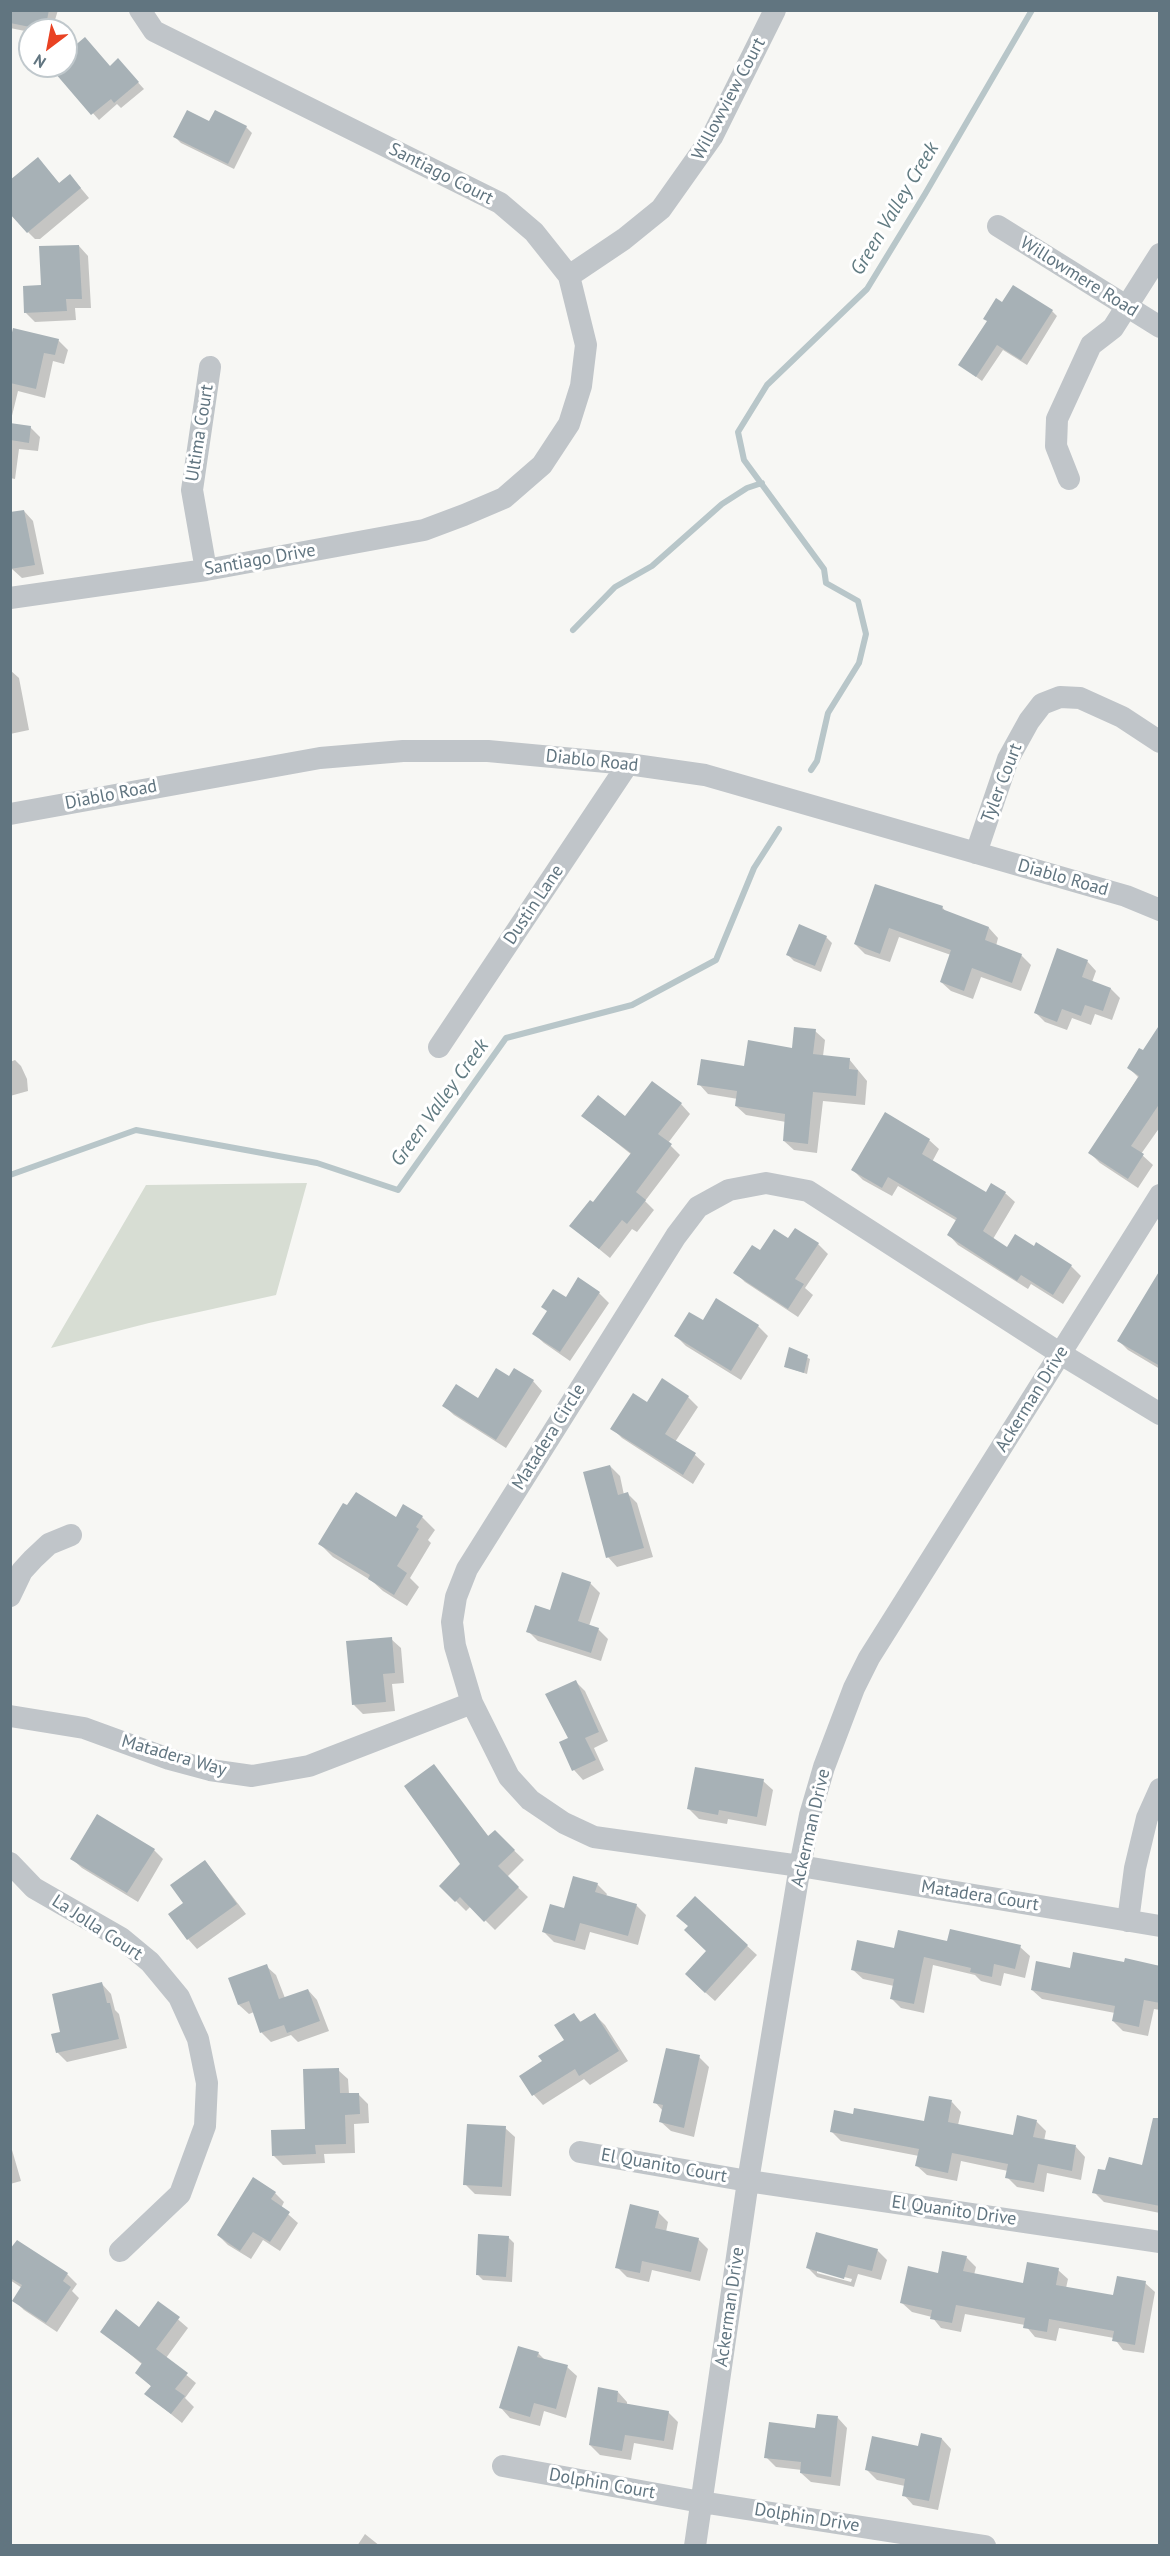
<!DOCTYPE html>
<html>
<head>
<meta charset="utf-8">
<style>
  body { margin:0 }
  #map { position:relative; width:1170px; height:2556px; overflow:hidden; background:#f7f7f4; font-family:"PT Sans",sans-serif }
  canvas { display:block }
  .frame { position:absolute; inset:0; border:12px solid #617580; pointer-events:none }
  .north { position:absolute; left:18px; top:18px; width:60px; height:60px; box-sizing:border-box; background:#fff; border:2px solid #c0c8cc; border-radius:50%; rotate:212deg; font-size:16px; font-weight:700; line-height:24px; text-align:center; color:#617580 }
  .north::after { content:''; display:block; margin:auto; width:21px; height:27px; background:#e94223; clip-path:polygon(50% 0,100% 100%,50% 72%,0 100%) }
</style>
</head>
<body>
<div id="map">
<canvas width="1170" height="2556"></canvas>
<div class="frame"></div>
<div class="north">N</div>
</div>
<script>
const g = document.querySelector('canvas').getContext('2d');
g.lineJoin = 'round';
function fillPath(path, color) { g.fillStyle = color; g.fill(path, 'evenodd'); }
const toPath = rows => new Path2D(rows.map(r => 'M' + r).join(''));
function stroke(path, color, width, dash) { g.strokeStyle = color; g.lineWidth = width; g.lineCap = dash ? 'butt' : 'round'; g.setLineDash(dash || []); g.stroke(path); }
function label(font, color, halo, rows, align = 'center') {
  g.font = font + ' "PT Sans",sans-serif'; g.lineWidth = 6; g.setLineDash([]); g.textBaseline = 'middle'; g.strokeStyle = halo; g.fillStyle = color; for (const [text, x, y, turn = 0] of rows) {
    g.save(); g.translate(x, y); g.rotate((+turn || 0) * Math.PI / 180); g.textAlign = isNaN(turn) ? turn : align; if (halo) g.strokeText(text, 0, 0); g.fillText(text, 0, 0); g.restore();
  }
}
fillPath(toPath([
  [307,1183,276,1295,149,1323,51,1348,146,1185]
]), '#d7ddd3');
fillPath(toPath([
  [10,10,58,10,52,30,30,30,30,32,10,28],
  [66,55,110,67,124,67,144,89,121,108,117,104,99,120,52,67,66,66],
  [210,123,246,127,252,133,234,169,181,143,175,137],
  [38,159,60,184,79,186,89,198,40,239,35,239,25,229],
  [79,246,88,256,91,308,75,308,76,320,35,322,25,312,43,287],
  [1002,304,1052,311,1057,316,1027,365,1003,350,982,381,960,365],
  [58,340,68,350,64,364,53,361,45,398,18,391,10,424,10,347],
  [10,425,30,427,40,437,38,451,19,449,15,479,10,478],
  [24,511,33,521,44,574,22,578,12,569],
  [10,670,19,678,29,730,10,734],
  [876,886,942,907,948,914,989,928,998,938,996,946,1021,955,1031,965,1021,991,981,977,973,999,951,991,941,982,951,955,899,937,890,962,865,954,855,944],
  [826,937,832,943,821,972,794,961,788,955],
  [1087,961,1096,971,1092,982,1111,989,1120,998,1112,1020,1095,1014,1091,1025,1072,1018,1067,1030,1045,1022,1036,1013],
  [1160,1027,1160,1127,1141,1154,1153,1165,1138,1188,1100,1163,1090,1153,1138,1077,1129,1068,1144,1052],
  [815,1031,825,1040,823,1056,849,1059,867,1081,865,1105,823,1101,817,1153,794,1150,784,1141,786,1122,746,1115,736,1106,738,1099,708,1094,699,1084,793,1050],
  [15,1060,21,1066,27,1079,28,1091,10,1096,10,1062],
  [681,1104,690,1114,668,1143,680,1155,645,1201,654,1210,637,1232,632,1229,610,1258,571,1226,593,1204,632,1155,583,1116,626,1118],
  [929,1140,939,1149,932,1162,986,1194,1005,1193,1015,1202,993,1239,1007,1249,1071,1266,1081,1276,1063,1304,1031,1284,1028,1289,958,1245,949,1235,957,1221,898,1186,892,1196,863,1180,853,1170],
  [789,1240,818,1244,828,1254,805,1288,813,1295,798,1317,745,1282,735,1272],
  [1160,1292,1160,1369,1128,1350,1119,1341],
  [599,1293,609,1303,570,1361,544,1343,534,1334,566,1299],
  [717,1300,758,1326,768,1336,741,1380,686,1346,676,1336,703,1322],
  [790,1349,810,1359,807,1374,786,1367],
  [509,1378,533,1381,542,1391,506,1448,454,1415,444,1406,478,1400],
  [688,1397,698,1407,675,1442,695,1455,705,1464,693,1484,622,1438,612,1428,647,1404],
  [610,1466,620,1476,624,1495,628,1494,637,1503,653,1557,617,1567,608,1557],
  [422,1517,435,1530,428,1540,431,1543,410,1578,419,1587,407,1606,383,1591,372,1581,333,1557,320,1544,396,1519],
  [590,1583,600,1593,589,1626,598,1629,608,1639,601,1661,538,1641,528,1631],
  [391,1639,401,1648,404,1683,392,1684,395,1711,363,1714,354,1705],
  [576,1682,585,1691,608,1741,594,1748,604,1770,583,1780,574,1770,570,1739],
  [433,1766,489,1837,495,1832,524,1860,507,1877,528,1897,495,1930,471,1906,466,1911,441,1886,462,1864],
  [763,1781,773,1790,766,1826,728,1819,727,1824,699,1819,689,1809],
  [154,1850,163,1859,138,1902,82,1868,72,1859],
  [205,1861,246,1914,197,1949,188,1939],
  [597,1884,607,1894,606,1896,636,1905,646,1915,638,1945,590,1932,585,1950,554,1942,544,1932,565,1910],
  [695,1898,757,1955,715,2001,696,1984,708,1951,690,1927],
  [948,1942,1020,1947,1030,1956,1025,1978,1004,1973,1001,1986,981,1981,975,1975,933,1965,924,2013,901,2008,891,1998,894,1986,863,1979,853,1970,895,1950],
  [1126,1964,1160,1966,1160,2010,1154,2009,1148,2036,1123,2031,1113,2021,1115,2013,1042,1999,1032,1990,1071,1970],
  [266,1966,276,1975,285,1998,308,1990,317,2000,329,2031,298,2042,291,2035,271,2042,262,2033,254,2012,249,2014,239,2005,230,1979],
  [102,1984,111,1994,115,2010,119,2014,127,2048,67,2062,57,2052,62,2033],
  [574,2015,582,2023,595,2015,605,2025,628,2061,590,2085,584,2079,543,2105,534,2095,522,2076,544,2062,566,2040],
  [699,2057,709,2067,694,2137,671,2131,661,2122,663,2111,655,2102],
  [338,2070,348,2079,349,2094,358,2094,368,2104,369,2123,354,2124,355,2153,324,2154,325,2163,283,2165,273,2155,307,2131],
  [952,2102,961,2112,958,2125,1015,2136,1036,2121,1046,2131,1044,2141,1076,2147,1085,2157,1081,2180,1047,2173,1044,2192,1017,2187,1007,2177,1008,2171,961,2161,957,2181,927,2175,917,2166,919,2156,841,2141,832,2132,925,2123],
  [505,2128,515,2137,511,2196,475,2194,465,2184],
  [1160,2138,1160,2213,1104,2202,1094,2192,1107,2172,1143,2167],
  [10,2143,21,2181,10,2184],
  [275,2193,284,2202,281,2208,298,2223,280,2251,263,2240,251,2259,228,2245,218,2235],
  [658,2212,668,2222,666,2232,698,2239,708,2249,700,2281,652,2270,649,2282,627,2277,617,2267],
  [508,2237,514,2243,512,2282,483,2280,477,2274],
  [17,2242,67,2274,77,2284,72,2291,79,2298,57,2332,24,2310,14,2300,22,2288,10,2280,10,2252],
  [877,2250,887,2260,881,2280,858,2274,854,2287,817,2277,808,2268],
  [817,2270,852,2279,851,2282,817,2273],
  [966,2257,976,2267,974,2275,1024,2284,1058,2270,1068,2279,1066,2288,1114,2297,1145,2283,1155,2292,1144,2353,1123,2350,1114,2338,1059,2328,1056,2341,1035,2337,1025,2325,965,2314,961,2332,941,2328,932,2317,912,2312,902,2303],
  [159,2303,188,2328,166,2358,196,2383,185,2398,194,2407,182,2423,146,2394,152,2387,137,2373,143,2365,102,2331,140,2329],
  [538,2353,545,2360,567,2367,577,2376,566,2418,544,2411,540,2426,510,2418,501,2408],
  [618,2392,627,2402,627,2405,668,2412,678,2422,673,2450,634,2443,631,2460,600,2455,590,2445],
  [838,2418,847,2428,840,2486,811,2482,801,2473,802,2470,776,2467,766,2457],
  [942,2439,951,2449,938,2510,913,2505,904,2495,905,2486,877,2480,867,2470],
  [365,2534,380,2546,357,2546]
]), '#0003');
stroke(toPath([
  [573,630,615,587,652,566,722,504,747,488,762,483],
  [811,770,817,761,828,713,859,663,866,634,858,601,826,583,824,569,744,460,738,432,767,385,867,289,925,194,1032,10],
  [10,1175,136,1130,317,1163,398,1190,506,1038,632,1005,716,960,754,868,779,829]
]), '#b8c6c9', 6);
fillPath(toPath([
  [10,10,49,10,45,30,10,23],
  [85,37,110,66,118,58,139,82,114,103,111,99,91,115,49,66,66,66,66,53],
  [187,110,209,121,215,110,247,126,228,164,173,137],
  [38,157,59,183,70,174,81,188,27,233,10,214,10,180],
  [79,245,82,299,66,299,67,311,24,313,23,286,41,285,39,246],
  [1013,285,1053,310,1021,360,997,345,976,377,958,365,987,321,983,319,996,298,1002,302],
  [13,328,59,339,55,355,44,353,36,389,10,383,10,341],
  [10,423,31,426,29,443,10,440],
  [24,510,35,565,10,569,10,512],
  [875,884,943,906,942,909,989,927,985,940,1022,954,1012,983,972,968,964,991,940,982,951,950,889,928,880,954,854,944],
  [799,924,827,936,815,966,786,955],
  [1057,948,1088,960,1082,977,1111,988,1103,1011,1085,1005,1081,1016,1062,1009,1057,1022,1034,1013],
  [1160,1024,1160,1103,1131,1146,1144,1154,1128,1179,1088,1153,1139,1076,1127,1068,1139,1048,1143,1050],
  [794,1027,816,1029,813,1054,850,1058,849,1069,858,1070,856,1096,813,1092,808,1144,783,1141,785,1114,735,1106,737,1091,697,1085,701,1059,744,1066,748,1040,792,1048],
  [652,1081,682,1103,658,1134,672,1144,636,1192,646,1200,627,1224,622,1220,599,1249,569,1226,590,1200,593,1202,631,1153,581,1116,598,1095,625,1116],
  [885,1112,930,1139,922,1154,986,1192,991,1183,1006,1192,983,1231,1007,1247,1015,1234,1034,1246,1036,1242,1072,1265,1053,1295,1021,1275,1017,1281,947,1235,957,1218,888,1177,882,1188,851,1170],
  [795,1228,819,1243,795,1279,804,1284,788,1309,733,1273,752,1245,760,1250,774,1229,788,1238],
  [1160,1270,1160,1366,1117,1341],
  [578,1277,600,1292,560,1352,532,1334,547,1311,541,1307,553,1289,566,1297],
  [716,1298,759,1325,731,1371,674,1336,689,1312,703,1320],
  [789,1347,808,1355,804,1373,784,1367],
  [496,1368,509,1376,514,1368,534,1380,496,1440,442,1406,456,1384,478,1398],
  [662,1378,689,1396,665,1434,696,1453,683,1475,610,1429,633,1393,647,1402],
  [610,1465,618,1495,628,1492,644,1548,606,1558,583,1472],
  [356,1492,396,1517,403,1504,423,1516,416,1527,419,1529,397,1566,407,1573,394,1595,368,1579,370,1575,318,1544,343,1503,347,1505],
  [562,1572,591,1582,578,1621,599,1628,591,1653,526,1632,535,1605,550,1610],
  [392,1637,395,1673,383,1674,386,1702,352,1705,346,1641],
  [576,1680,599,1732,585,1738,596,1760,572,1771,559,1742,568,1738,545,1694],
  [434,1764,488,1836,495,1830,515,1850,498,1866,519,1887,484,1922,460,1897,455,1902,439,1886,460,1864,404,1786],
  [695,1767,764,1779,757,1817,719,1810,718,1815,687,1809],
  [97,1814,155,1849,127,1893,70,1859],
  [205,1860,237,1904,187,1940,168,1914,183,1903,170,1885],
  [573,1876,598,1883,595,1892,637,1904,628,1936,580,1923,575,1941,542,1932,550,1904,564,1908],
  [695,1896,748,1945,705,1993,685,1974,706,1951,684,1930,688,1926,676,1916],
  [950,1929,1021,1945,1015,1969,994,1964,992,1977,970,1972,971,1968,924,1957,914,2004,890,1999,894,1979,851,1970,857,1940,894,1948,898,1930,947,1941],
  [1073,1952,1124,1962,1125,1958,1160,1966,1160,2003,1144,2000,1139,2027,1112,2021,1115,2006,1031,1990,1036,1961,1070,1968],
  [267,1964,279,1999,308,1989,320,2021,287,2033,284,2025,260,2033,249,2001,238,2005,228,1978],
  [102,1982,107,2003,110,2003,119,2039,56,2053,51,2034,60,2032,52,1994],
  [574,2013,580,2022,595,2013,619,2051,579,2076,575,2069,532,2096,519,2076,542,2061,538,2056,564,2040,554,2025],
  [666,2048,700,2055,684,2128,659,2122,663,2105,653,2103],
  [339,2068,340,2093,359,2093,360,2114,345,2115,346,2144,315,2145,316,2154,272,2156,271,2130,305,2129,303,2069],
  [929,2096,952,2100,948,2122,1013,2135,1017,2115,1037,2120,1033,2137,1076,2145,1072,2171,1038,2164,1034,2183,1005,2178,1008,2164,952,2153,948,2173,915,2166,919,2149,830,2132,834,2110,853,2114,854,2108,924,2121],
  [1153,2118,1160,2118,1160,2206,1092,2193,1098,2169,1105,2170,1109,2157,1142,2165],
  [467,2124,506,2126,502,2187,463,2185],
  [253,2177,276,2192,271,2199,290,2212,270,2242,253,2232,240,2251,217,2235],
  [630,2204,659,2211,655,2228,699,2238,691,2272,642,2261,640,2273,615,2268],
  [816,2232,878,2249,872,2271,848,2265,844,2279,806,2268],
  [478,2234,509,2236,506,2277,476,2275],
  [17,2240,68,2273,63,2281,71,2287,46,2323,12,2301,22,2285,10,2278,10,2249],
  [942,2251,967,2256,963,2271,1023,2283,1027,2262,1059,2268,1056,2285,1113,2295,1117,2276,1146,2281,1135,2345,1112,2341,1114,2331,1049,2319,1047,2332,1023,2328,1025,2318,956,2305,952,2323,930,2319,932,2310,900,2303,908,2266,938,2273],
  [158,2301,180,2317,156,2349,188,2373,175,2389,185,2396,171,2414,144,2394,151,2386,135,2373,142,2363,100,2332,116,2309,139,2327],
  [518,2346,539,2352,537,2357,568,2365,556,2409,534,2403,530,2417,499,2408],
  [598,2387,618,2391,617,2402,669,2411,664,2441,625,2435,622,2451,589,2445],
  [817,2414,838,2416,831,2477,800,2473,801,2462,764,2458,769,2422,815,2428],
  [921,2433,942,2438,929,2501,902,2496,905,2479,865,2470,872,2436,918,2446]
]), '#a7b1b6');
stroke(toPath([
  [998,226,1160,327],
  [569,276,624,239,661,209,712,137,775,10],
  [1069,479,1056,446,1057,419,1091,345,1113,328,1160,254],
  [206,570,192,490,210,367],
  [10,598,206,570,424,530,464,515,504,498,542,465,569,424,581,386,586,345,569,276,534,232,500,203,154,31,140,10],
  [10,814,320,758,403,751,488,751,628,764,705,775,1126,896,1160,910],
  [976,853,1008,759,1029,721,1042,704,1060,697,1080,698,1122,717,1160,742],
  [439,1047,628,764],
  [1160,1414,1061,1354,808,1191,766,1183,729,1190,698,1207,676,1236,467,1569,456,1597,452,1622,455,1646,472,1703,509,1777,530,1800,564,1823,594,1837,800,1866,1160,1926],
  [10,1596,22,1571,33,1559,49,1544,71,1535],
  [10,1716,84,1728,169,1759,210,1770,252,1776,309,1766,472,1703],
  [10,1863,34,1888,121,1938,150,1962,179,1997,198,2039,207,2083,205,2126,180,2194,120,2251],
  [1128,1921,1135,1868,1147,1818,1160,1789],
  [580,2152,748,2181,1160,2242],
  [503,2466,701,2502,985,2546],
  [695,2546,748,2181,800,1866,810,1815,824,1767,854,1688,869,1658,1160,1195]
]), '#c0c5c9', 22);
label('18px', '#617580', '#fff', [
  ["Willowview Court",729,99,-62],
  ["Santiago Court",441,174,27],
  ["Willowmere Road",1079,277,32],
  ["Ultima Court",200,433,-81],
  ["Santiago Drive",260,560,-10],
  ["Diablo Road",592,761,6],
  ["Tyler Court",1002,783,-69],
  ["Diablo Road",111,795,-11],
  ["Diablo Road",1063,878,16],
  ["Dustin Lane",534,905,-56],
  ["Ackerman Drive",1032,1399,-58],
  ["Matadera Circle",549,1437,-58],
  ["Matadera Way",174,1756,16],
  ["Ackerman Drive",811,1828,-77],
  ["Matadera Court",980,1896,9],
  ["La Jolla Court",97,1928,33],
  ["El Quanito Court",664,2166,10],
  ["El Quanito Drive",954,2211,8],
  ["Ackerman Drive",730,2307,-82],
  ["Dolphin Court",602,2484,10],
  ["Dolphin Drive",807,2518,9]
]);
label('italic 20px', '#617b82', '#fff', [
  ["Green Valley Creek",895,209,-59],
  ["Green Valley Creek",440,1103,-54]
]);
</script>
</body>
</html>
